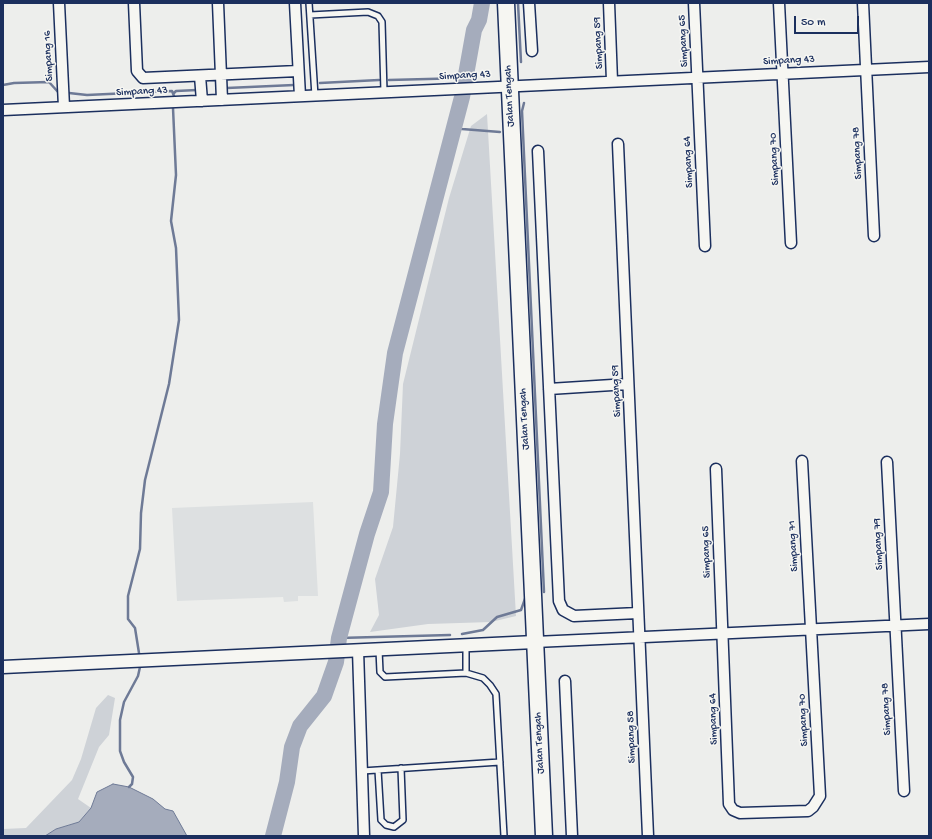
<!DOCTYPE html>
<html>
<head>
<meta charset="utf-8">
<style>
  body { margin:0 }
  #map { position:relative; width:932px; height:839px; overflow:hidden; background:#edeeec; font-family:"Gochi Hand",sans-serif }
  canvas { display:block }
  .frame { position:absolute; inset:0; border:4px solid #1b2f5e; pointer-events:none }
  .scale { position:absolute; left:794px; top:16px; width:65px; height:18px; box-sizing:border-box; border:2px solid #1b2f5e; border-top:0; padding-left:5px; font-size:12px; line-height:14px; white-space:nowrap; color:#1b2f5e; -webkit-text-stroke:3px #f6f6f2; paint-order:stroke }
</style>
</head>
<body>
<div id="map">
<canvas width="932" height="839"></canvas>
<div class="frame"></div>
<div class="scale">50 m</div>
</div>
<script>
const g = document.querySelector('canvas').getContext('2d');
g.lineJoin = 'round';
function fillPath(path, color) { g.fillStyle = color; g.fill(path, 'evenodd'); }
const toPath = rows => new Path2D(rows.map(r => 'M' + r).join(''));
function stroke(path, color, width, dash) { g.strokeStyle = color; g.lineWidth = width; g.lineCap = dash ? 'butt' : 'round'; g.setLineDash(dash || []); g.stroke(path); }
function label(font, color, halo, rows, align = 'center') {
  g.font = font + ' "Gochi Hand",sans-serif'; g.lineWidth = 3; g.setLineDash([]); g.textBaseline = 'middle'; g.strokeStyle = halo; g.fillStyle = color; for (const [text, x, y, turn = 0] of rows) {
    g.save(); g.translate(x, y); g.rotate((+turn || 0) * Math.PI / 180); g.textAlign = isNaN(turn) ? turn : align; if (halo) g.strokeText(text, 0, 0); g.fillText(text, 0, 0); g.restore();
  }
}
fillPath(toPath([
  [313,502,318,596,298,596,298,601,284,602,283,597,177,601,172,508]
]), '#dde0e1');
fillPath(toPath([
  [487,114,516,616,491,622,428,624,370,632,379,615,375,579,393,527,400,454,403,384,449,198,471,126],
  [108,695,115,698,109,735,99,747,78,799,91,808,79,822,56,829,45,836,3,836,3,829,26,828,72,780,81,759,96,708]
]), '#ced2d7');
const water = toPath([
  [113,784,129,787,153,799,165,809,173,811,187,836,45,836,56,829,79,822,91,808,97,792,113,784]
]);
fillPath(water, '#a5acbc');
stroke(water, '#6e7a96', 1);
stroke(toPath([
  [518,3,521,62],
  [389,80,466,78],
  [320,83,379,80],
  [3,85,14,83,49,82,58,92],
  [227,88,294,85],
  [69,93,87,95,172,91,174,96],
  [174,93,176,91,197,90],
  [524,103,522,111,544,592],
  [453,127,462,129,500,132],
  [462,634,483,630,497,617,521,610,526,596],
  [339,638,450,635],
  [139,653,135,628,128,619,128,596,140,549,141,513,145,480,169,384,179,320,176,248,171,221,176,175,173,108],
  [129,787,132,784,133,777,124,762,120,751,120,720,124,702,138,676,140,667]
]), '#6e7a96', 2.5);
stroke(toPath([
  [273,836,287,782,292,747,300,726,324,696,336,662,339,638,367,534,381,492,385,424,395,353,462,97,474,30,479,20,482,3]
]), '#a5acbc', 16);
const service = toPath([
  [309,3,315,96],
  [310,15,368,12,378,16,382,22,384,92],
  [466,646,466,673],
  [379,650,380,672,385,677,466,673,483,678,490,685,496,694,504,836],
  [378,770,381,820,386,825,394,827,403,820,401,768],
  [362,771,500,762]
]);
const minor = toPath([
  [59,3,64,107],
  [134,3,137,71,143,78,298,71],
  [218,3,222,100],
  [295,3,300,96],
  [529,3,532,51],
  [609,3,612,81],
  [694,3,705,246],
  [779,3,791,243],
  [863,3,874,236],
  [200,76,202,101],
  [3,110,929,67],
  [618,144,648,836],
  [538,151,559,601,563,610,574,616,638,613],
  [549,389,628,384],
  [887,462,904,791],
  [716,469,729,804,733,810,740,813,808,811,813,807,820,796,802,461],
  [535,642,929,624],
  [358,650,364,836],
  [565,681,572,836]
]);
const tertiary = toPath([
  [3,667,535,642]
]);
const primary = toPath([
  [506,3,544,836]
]);
stroke(service, '#1b2f5e', 8);
stroke(minor, '#1b2f5e', 13);
stroke(tertiary, '#1b2f5e', 15);
stroke(primary, '#1b2f5e', 19);
stroke(service, '#f6f6f2', 5);
stroke(minor, '#f6f6f2', 10);
stroke(tertiary, '#f6f6f2', 12);
stroke(primary, '#f6f6f2', 16);
label('11px', '#1b2f5e', '#f6f6f2', [
  ["Simpang 65",684,41,-93],
  ["Simpang 59",599,43,-93],
  ["Simpang 16",49,56,-93],
  ["Simpang 43",789,61,-3],
  ["Simpang 43",465,76,-3],
  ["Simpang 43",142,92,-3],
  ["Jalan Tengah",510,96,-93],
  ["Simpang 78",858,153,-93],
  ["Simpang 70",775,159,-93],
  ["Simpang 64",689,162,-93],
  ["Simpang 59",617,391,-93],
  ["Jalan Tengah",525,419,-93],
  ["Simpang 79",879,544,-93],
  ["Simpang 71",794,546,-93],
  ["Simpang 65",707,552,-92],
  ["Simpang 78",887,709,-93],
  ["Simpang 64",714,719,-92],
  ["Simpang 70",804,720,-93],
  ["Simpang 58",632,737,-92],
  ["Jalan Tengah",540,743,-93]
]);
</script>
</body>
</html>
